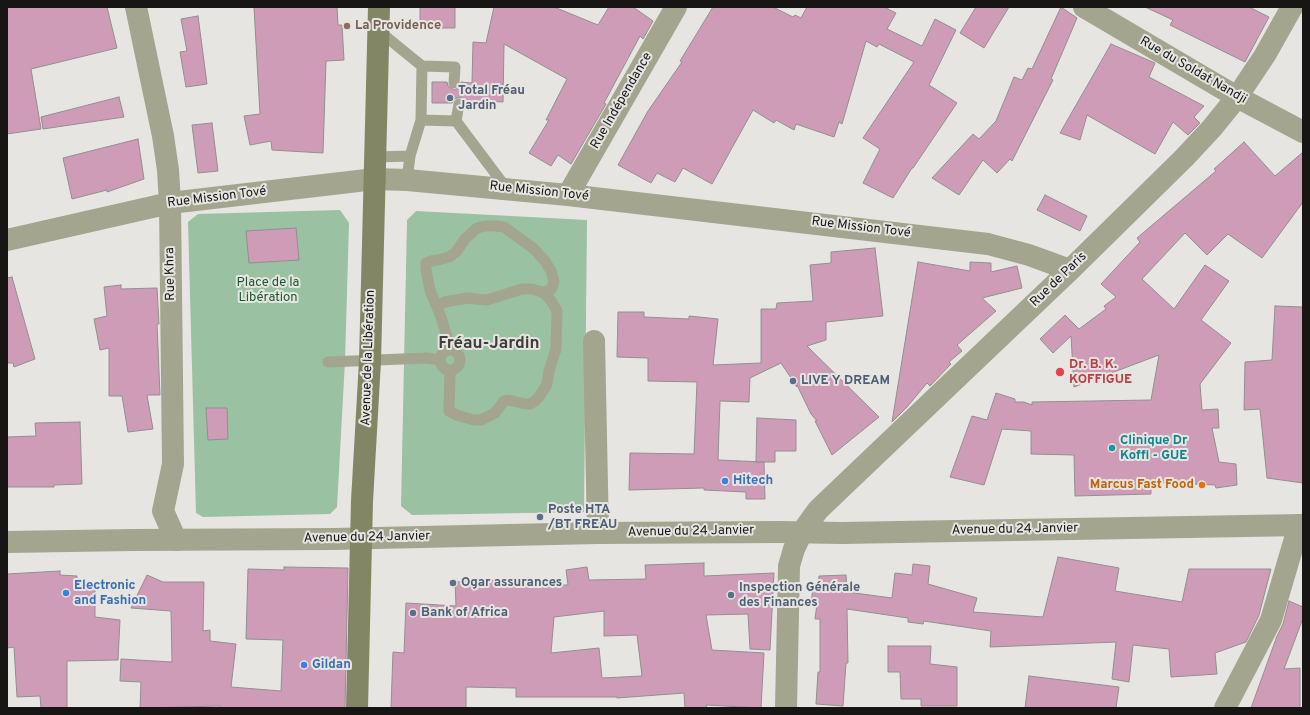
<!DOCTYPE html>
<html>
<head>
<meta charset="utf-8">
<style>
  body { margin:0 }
  #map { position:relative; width:1310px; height:715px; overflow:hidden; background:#e7e5e1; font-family:Overpass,sans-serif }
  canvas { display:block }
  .frame { position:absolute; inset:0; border:8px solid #171615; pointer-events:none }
</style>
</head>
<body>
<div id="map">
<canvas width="1310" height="715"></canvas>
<div class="frame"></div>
</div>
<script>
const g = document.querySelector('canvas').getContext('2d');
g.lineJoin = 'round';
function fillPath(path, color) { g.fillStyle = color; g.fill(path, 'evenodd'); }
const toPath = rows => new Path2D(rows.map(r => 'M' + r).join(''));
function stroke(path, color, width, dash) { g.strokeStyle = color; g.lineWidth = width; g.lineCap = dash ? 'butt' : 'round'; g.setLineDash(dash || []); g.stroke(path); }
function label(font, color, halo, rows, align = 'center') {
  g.font = font + ' Overpass,sans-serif'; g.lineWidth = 4; g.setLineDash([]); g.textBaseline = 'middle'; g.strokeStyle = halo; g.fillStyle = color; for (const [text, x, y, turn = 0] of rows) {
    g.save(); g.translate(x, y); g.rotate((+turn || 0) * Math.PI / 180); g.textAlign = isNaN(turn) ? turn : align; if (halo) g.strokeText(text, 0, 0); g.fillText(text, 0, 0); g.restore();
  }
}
fillPath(toPath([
  [340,210,349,223,345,361,337,507,330,514,203,517,196,513,188,222,198,214],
  [416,211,587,220,584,512,412,515,401,506,407,220]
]), '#9ac1a1');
const building = toPath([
  [7,7,107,7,117,48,31,69,41,129,7,134,7,7],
  [254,7,337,7,338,25,342,25,344,60,326,61,323,153,272,150,271,141,250,145,244,116,260,114,254,7],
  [420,7,455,7,455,28,420,28,420,7],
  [494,7,554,7,598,25,609,7,633,7,653,21,643,39,640,36,604,103,606,104,571,164,558,155,551,166,529,153,549,120,546,120,567,79,504,44,503,102,485,101,485,104,466,104,464,99,460,97,454,99,452,103,432,103,432,82,447,82,448,86,454,90,460,87,461,82,472,83,473,42,486,43,494,7],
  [713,7,773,7,793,17,795,15,801,18,807,7,884,7,896,13,887,29,922,46,935,19,956,30,929,85,957,103,913,168,912,168,893,198,863,183,880,149,863,138,914,62,879,44,877,47,866,41,842,124,839,122,834,137,796,124,794,130,776,120,774,123,753,110,712,184,683,168,675,182,657,173,651,183,618,165,648,111,682,62,680,61,713,7],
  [976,7,1009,7,984,48,960,33,976,7],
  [1061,7,1077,18,1051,79,1053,80,1012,161,1010,159,997,173,983,160,959,195,932,178,973,134,979,139,996,121,1014,77,1022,80,1028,68,1032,69,1061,7],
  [1145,7,1249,7,1269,17,1245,62,1170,25,1173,20,1145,7],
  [198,16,207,84,186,87,180,52,187,51,181,19,198,16],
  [1111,44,1155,63,1149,77,1204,106,1194,117,1200,123,1188,135,1173,122,1155,154,1087,115,1080,140,1060,133,1111,44],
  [119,97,124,117,43,129,41,117,119,97],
  [212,123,218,171,198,173,192,125,212,123],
  [138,139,144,179,107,192,107,190,72,199,63,158,138,139],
  [1244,142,1275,176,1303,152,1303,202,1262,258,1228,234,1207,255,1185,233,1142,279,1174,309,1205,265,1229,281,1201,320,1231,343,1200,384,1202,410,1218,409,1219,428,1212,428,1219,462,1236,464,1237,485,1216,488,1215,485,1194,484,1193,482,1151,483,1151,494,1075,496,1074,455,1031,454,1031,431,1002,429,984,485,950,477,972,416,987,420,996,393,1015,399,1015,402,1024,402,1032,405,1032,402,1151,400,1159,355,1074,387,1071,336,1053,353,1040,339,1065,315,1079,329,1106,309,1104,306,1116,297,1101,284,1140,242,1137,238,1216,171,1214,169,1244,142],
  [1045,195,1087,216,1080,231,1037,210,1045,195],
  [296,228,299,260,249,263,246,231,296,228],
  [875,248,883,316,826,322,826,340,807,346,879,417,832,455,815,421,817,421,811,414,797,385,797,387,781,363,750,378,749,402,720,401,718,460,764,462,765,499,746,499,746,492,704,490,704,488,629,490,630,453,694,454,697,382,648,381,648,358,617,357,618,312,644,312,644,317,689,319,689,316,718,319,713,365,761,363,761,309,776,309,777,303,813,301,810,265,831,263,831,252,875,248],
  [918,262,970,271,970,262,991,263,991,272,1017,266,1022,288,982,298,996,311,957,345,962,351,949,362,951,364,930,386,927,383,907,407,892,422,918,262],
  [12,277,35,359,14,367,13,363,7,363,7,278,12,277],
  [121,285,121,289,157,288,159,324,157,324,160,395,147,395,153,429,128,432,122,396,109,396,109,348,100,350,94,319,107,316,104,287,121,285],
  [1275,306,1303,307,1303,483,1267,478,1260,409,1244,410,1245,362,1272,360,1275,306],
  [206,408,227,408,228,439,208,440,206,408],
  [757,418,796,420,796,451,775,451,775,462,756,462,757,418],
  [80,422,82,484,54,485,54,487,7,487,7,437,36,436,35,423,80,422],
  [1058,557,1119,568,1115,591,1182,602,1189,569,1271,569,1259,615,1246,642,1215,653,1217,674,1171,677,1169,649,1133,645,1129,682,1112,679,1116,642,990,647,991,631,924,621,923,624,908,622,908,618,847,609,848,663,846,663,843,706,816,704,818,672,820,672,820,619,815,619,817,604,811,603,813,588,818,588,819,576,846,575,847,592,892,598,895,573,912,575,913,564,930,566,928,584,977,598,973,612,1043,617,1058,557],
  [704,563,704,576,774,573,770,650,750,649,748,614,706,615,712,650,764,653,761,708,706,705,707,708,685,708,684,693,617,698,617,697,516,697,516,688,466,687,466,708,391,708,393,652,404,653,406,603,456,606,455,582,529,578,529,585,568,585,566,570,587,567,589,580,646,579,645,565,704,563],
  [604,611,604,636,637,635,642,676,602,678,599,648,551,653,554,617,604,611],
  [284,567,348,568,345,708,220,708,220,706,140,708,141,682,120,681,121,659,172,662,171,611,131,608,147,575,163,582,204,582,203,631,210,630,210,641,236,644,231,687,281,691,283,640,246,639,248,569,284,570,284,567],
  [60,571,60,575,77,576,76,587,95,587,95,617,120,620,118,660,67,661,67,708,41,708,40,696,17,697,14,647,7,648,7,574,60,571],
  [1289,601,1303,607,1303,618,1284,669,1300,668,1300,708,1251,708,1277,636,1283,624,1289,601],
  [888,646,931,646,930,664,957,667,957,706,921,706,921,699,901,699,900,672,888,672,888,646],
  [1029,676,1119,687,1116,708,1025,708,1029,676]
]);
fillPath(building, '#cf9cb7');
stroke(building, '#928e90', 1);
stroke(toPath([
  [379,31,422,66,455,67,454,83],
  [459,104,456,121,507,189],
  [421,120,456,121],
  [375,157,410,156],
  [407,180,410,156,421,120,422,66],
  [437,306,445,302,467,298,487,300,522,289,532,289,542,292,546,295,552,302,557,311,556,349,549,371,547,384,539,397,535,401,530,404,526,404,508,400,504,401,495,413,481,420,474,420,456,415,449,411,450,370],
  [451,350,441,317,430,290,426,270,426,263,431,261,438,260,449,257,456,252,465,239,477,228,485,226,497,226,504,227,534,249,545,261,551,271,554,281,552,288,548,291,542,292],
  '440 360a10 10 0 1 1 20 0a10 10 0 1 1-20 0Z',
  [328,362,427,358,440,360]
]), '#a3a58f', 11);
stroke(toPath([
  [136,7,163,136,168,170,170,203,173,464,163,511,176,540],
  [1084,7,1237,97,1303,132],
  [568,195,676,7],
  [7,240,170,203,375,179,407,180,568,195,988,244,1029,255,1070,270],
  [594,341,598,533],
  [786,708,789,566,794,549,802,532],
  [1225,708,1271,620,1299,525]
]), '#a3a58f', 22);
stroke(toPath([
  [802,532,818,510,841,488,1070,270,1184,158,1212,128,1237,97,1265,55,1292,7],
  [7,542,133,540,333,539,598,533,779,532,842,533,1303,525]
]), '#a3a58f', 22);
stroke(toPath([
  [357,708,362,501,370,361,379,7]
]), '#838665', 22);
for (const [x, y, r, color] of [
  [347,26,4,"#8d6e63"],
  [450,98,4,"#5c6f8a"],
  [1060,372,5,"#e0444e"],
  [793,381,4,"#5c6f8a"],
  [1112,448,4,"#0f9aa8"],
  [725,481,4,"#3f7fe0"],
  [1202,485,4,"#e8710a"],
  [540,517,4,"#5c6f8a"],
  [453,583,4,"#5c6f8a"],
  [66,593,4,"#3f7fe0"],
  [731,595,4,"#5c6f8a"],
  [413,613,4,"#5c6f8a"],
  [304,665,4,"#3f7fe0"]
]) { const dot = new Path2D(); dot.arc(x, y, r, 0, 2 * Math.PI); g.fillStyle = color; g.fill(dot); stroke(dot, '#e7e5e1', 1.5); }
label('bold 13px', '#785e54', '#e7e5e1', [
  ["La Providence",355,26]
], 'left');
label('13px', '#171615', '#e7e5e1', [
  ["Rue du Soldat Nandji",1193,71,30],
  ["Rue Indépendance",622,101,-60],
  ["Rue Mission Tové",539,192,6],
  ["Rue Mission Tové",217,198,-7],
  ["Rue Mission Tové",861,228,7],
  ["Rue Khra",171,274,-91],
  ["Rue de Paris",1059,280,-44],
  ["Avenue de la Libération",369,358,-88],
  ["Avenue du 24 Janvier",1015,530,-1],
  ["Avenue du 24 Janvier",691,532,-1],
  ["Avenue du 24 Janvier",367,538,-1]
]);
label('bold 13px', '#4e5e75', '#e7e5e1', [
  ["Total Fréau",458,91],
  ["Jardin",458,106],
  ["LIVE Y DREAM",801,381],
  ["Poste HTA",548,510],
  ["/BT FREAU",548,525],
  ["Ogar assurances",461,583],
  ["Inspection Générale",739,588],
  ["des Finances",739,603],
  ["Bank of Africa",421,613]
], 'left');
label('13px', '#15592c', '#e7e5e1', [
  ["Place de la",268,283],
  ["Libération",268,298]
]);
label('bold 13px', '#be3a42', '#e7e5e1', [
  ["Dr. B. K.",1069,365],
  ["KOFFIGUE",1069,380]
], 'left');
label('bold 13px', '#0d838f', '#e7e5e1', [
  ["Clinique Dr",1120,441],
  ["Koffi - GUE",1120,456]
], 'left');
label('bold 13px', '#366cbe', '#e7e5e1', [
  ["Hitech",733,481],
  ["Electronic",74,586],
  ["and Fashion",74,601],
  ["Gildan",312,665]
], 'left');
label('bold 13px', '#c56008', '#e7e5e1', [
  ["Marcus Fast Food",1194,485]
], 'right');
label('bold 17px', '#403e3b', '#e7e5e1', [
  ["Fréau-Jardin",489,345]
]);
</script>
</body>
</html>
